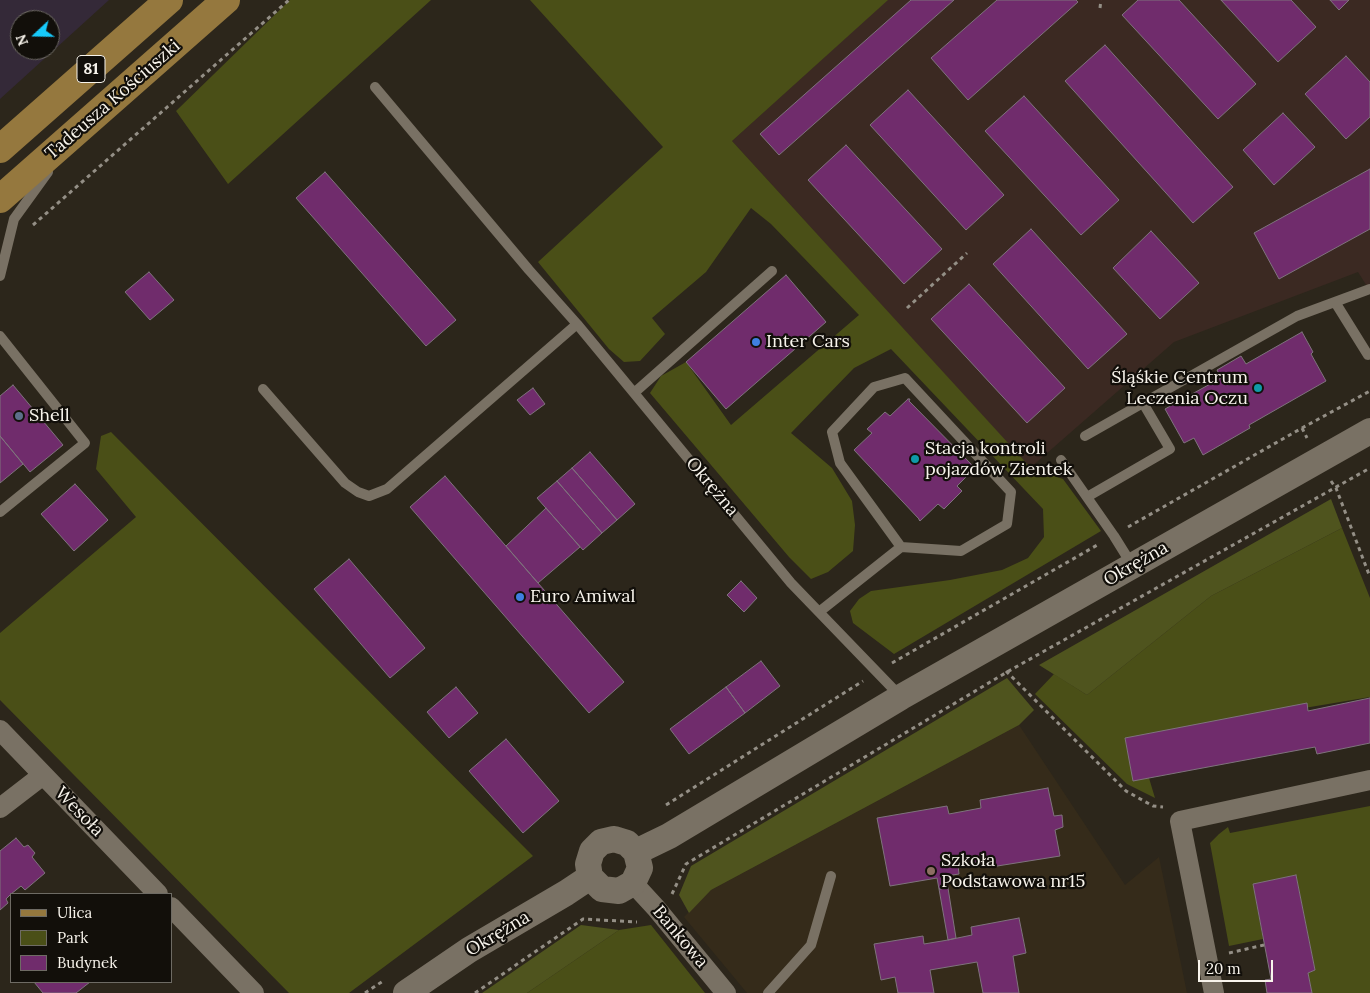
<!DOCTYPE html>
<html>
<head>
<meta charset="utf-8">
<style>
  body { margin:0 }
  #map { position:relative; width:1370px; height:993px; overflow:hidden; background:#2c261b; font-family:Lora,serif }
  canvas { display:block }
  .legend { position:absolute; left:10px; top:893px; width:162px; height:90px; box-sizing:border-box; background:#120f0a; border:1px solid #6e6b64; margin:0; padding:6px 9px; list-style:none; font-size:15px; color:#f8f4ec }
  .legend li { display:flex; align-items:center; gap:10px; height:25px }
  .legend b { width:25px; border:1px solid #6e6b64 }
  .north { position:absolute; left:10px; top:10px; width:50px; height:50px; box-sizing:border-box; background:#120f0a; border:1px solid #6e6b64; border-radius:50%; rotate:249deg; font-size:14px; font-weight:700; line-height:20px; text-align:center; color:#f8f4ec }
  .north::after { content:''; display:block; margin:auto; width:18px; height:22px; background:#17cafb; clip-path:polygon(50% 0,100% 100%,50% 72%,0 100%) }
  .scale { position:absolute; left:1198px; top:960px; width:75px; height:22px; box-sizing:border-box; border:2px solid #f8f4ec; border-top:0; padding-left:6px; font-size:15px; line-height:18px; white-space:nowrap; color:#f8f4ec; -webkit-text-stroke:4px #120f0a; paint-order:stroke }
</style>
</head>
<body>
<div id="map">
<canvas width="1370" height="993"></canvas>
<ul class="legend">
<li><b style="height:6px;background:#95783e"></b>Ulica</li>
<li><b style="height:14px;background:#4a4f17"></b>Park</li>
<li><b style="height:14px;background:#702c6c"></b>Budynek</li>
</ul>
<div class="north">N</div>
<div class="scale">20 m</div>
</div>
<script>
const g = document.querySelector('canvas').getContext('2d');
g.lineJoin = 'round';
function fillPath(path, color) { g.fillStyle = color; g.fill(path, 'evenodd'); }
const toPath = rows => new Path2D(rows.map(r => 'M' + r).join(''));
function stroke(path, color, width, dash) { g.strokeStyle = color; g.lineWidth = width; g.lineCap = dash ? 'butt' : 'round'; g.setLineDash(dash || []); g.stroke(path); }
function label(font, color, halo, rows, align = 'center') {
  g.font = font + ' Lora,serif'; g.lineWidth = 4.5; g.setLineDash([]); g.textBaseline = 'middle'; g.strokeStyle = halo; g.fillStyle = color; for (const [text, x, y, turn = 0] of rows) {
    g.save(); g.translate(x, y); g.rotate((+turn || 0) * Math.PI / 180); g.textAlign = isNaN(turn) ? turn : align; if (halo) g.strokeText(text, 0, 0); g.fillText(text, 0, 0); g.restore();
  }
}
fillPath(toPath([
  [0,0,109,0,0,99],
  [20,20,50,20,50,50,20,50]
]), '#342938');
fillPath(toPath([
  [887,0,1370,0,1370,291,1358,272,1174,342,1030,468,732,141]
]), '#3b2922');
fillPath(toPath([
  [1019,725,1125,885,1159,857,1187,993,747,993,684,917,711,890]
]), '#352b1a');
fillPath(toPath([
  [290,0,431,0,228,184,176,111],
  [530,0,888,0,732,141,1030,467,1063,479,1101,531,894,654,853,623,850,611,859,599,871,591,950,580,1002,570,1028,558,1044,537,1043,509,891,349,854,368,791,433,832,468,852,501,855,525,853,551,828,572,811,579,789,557,650,393,661,376,686,362,731,425,859,315,771,224,751,208,706,272,652,318,665,334,640,361,624,362,609,349,538,262,663,147],
  [111,432,533,856,349,993,289,993,0,700,0,633,136,517,96,469,101,436],
  [1342,528,1370,598,1370,697,1125,738,1133,780,1149,778,1155,798,1127,784,1035,694,1054,674,1087,695,1211,596],
  [1370,806,1370,993,1312,993,1308,973,1315,970,1296,875,1253,884,1263,939,1229,946,1210,843,1219,834,1228,827,1230,833],
  [651,925,705,993,527,993,619,930]
]), '#4a4f17');
fillPath(toPath([
  [1331,499,1342,528,1211,596,1087,695,1039,665],
  [1007,678,1034,710,1019,725,711,890,689,913,679,895,691,866],
  [581,925,619,930,527,993,482,993]
]), '#4f541e');
const building = toPath([
  [911,0,954,0,779,155,760,134,911,0],
  [997,0,1076,0,1078,2,968,100,931,58,997,0],
  [1138,0,1179,0,1256,84,1218,119,1122,15,1138,0],
  [1221,0,1291,0,1316,27,1278,62,1221,0],
  [1330,0,1349,0,1339,10,1330,0],
  [1105,45,1233,187,1193,223,1065,81,1105,45],
  [1346,56,1370,82,1370,117,1346,139,1305,94,1346,56],
  [908,90,1004,195,966,230,870,125,908,90],
  [1024,96,1119,200,1081,235,985,131,1024,96],
  [1283,113,1315,147,1274,185,1243,150,1283,113],
  [846,145,942,249,904,284,808,180,846,145],
  [1370,169,1370,229,1279,279,1254,233,1370,169],
  [325,172,456,320,426,346,296,198,325,172],
  [1031,229,1127,334,1088,369,993,264,1031,229],
  [1151,231,1199,283,1160,319,1113,268,1151,231],
  [149,272,174,300,150,320,125,292,149,272],
  [786,275,826,322,726,409,686,362,786,275],
  [969,284,1065,388,1027,423,931,319,969,284],
  [1302,332,1313,352,1311,354,1326,381,1249,425,1250,428,1203,455,1194,438,1184,443,1165,409,1221,378,1217,370,1241,356,1246,364,1302,332],
  [13,385,63,445,30,472,0,436,0,396,13,385],
  [533,388,545,404,530,415,517,400,533,388],
  [908,399,910,399,909,401,975,468,957,486,962,491,944,509,938,504,920,521,919,520,919,519,854,450,872,433,867,429,885,412,890,416,908,399],
  [0,436,23,464,0,483,0,436],
  [590,452,635,504,617,520,572,468,590,452],
  [572,468,617,520,602,533,557,481,572,468],
  [445,476,624,682,589,713,410,507,445,476],
  [557,481,602,533,583,550,537,498,557,481],
  [75,484,108,520,74,551,41,514,75,484],
  [546,508,580,547,538,583,506,546,546,508],
  [349,559,425,648,390,678,314,589,349,559],
  [741,581,757,598,744,612,727,595,741,581],
  [761,661,780,686,745,713,726,687,761,661],
  [456,687,478,713,449,738,427,712,456,687],
  [726,687,745,713,689,754,670,729,726,687],
  [1370,698,1370,743,1317,754,1315,747,1133,781,1125,738,1307,703,1308,711,1370,698],
  [506,739,559,801,523,833,469,771,506,739],
  [1048,788,1054,816,1062,815,1063,827,1055,830,1060,856,991,867,990,860,958,865,959,874,946,876,948,888,939,889,937,878,890,886,877,818,947,806,949,814,981,808,980,800,1048,788],
  [16,838,24,847,28,845,35,853,32,857,45,873,25,890,21,886,11,894,6,899,8,903,0,910,0,851,16,838],
  [1296,875,1315,970,1308,973,1312,993,1267,993,1265,980,1271,979,1253,884,1296,875],
  [948,888,956,938,948,940,939,889,948,888],
  [1019,918,1026,953,1013,956,1019,993,983,993,977,962,930,970,934,993,898,993,895,977,881,980,874,944,923,936,924,944,948,940,972,935,971,927,1019,918],
  [34,982,90,982,76,993,43,993,34,982]
]);
fillPath(building, '#702c6c');
stroke(building, '#7f737d', 1);
stroke(toPath([
  [1100,8,1101,0],
  [33,225,289,0],
  [907,308,967,253],
  [1302,428,1307,438],
  [1331,481,1336,488,1370,577],
  [1128,527,1302,428,1370,391],
  [892,663,1099,544],
  [1006,671,1126,791,1153,806,1163,807],
  [666,805,863,681],
  [672,894,686,864,1007,672,1370,468],
  [1229,953,1264,945],
  [365,993,383,981],
  [475,993,583,919,637,922]
]), '#948f86', 3, [4, 4]);
stroke(toPath([
  [375,87,529,270,577,324,791,583,901,697],
  [0,276,14,219,48,172],
  [1335,302,1368,355],
  [0,336,85,443,0,512],
  [263,389,345,483,358,492,369,496,387,489,577,324],
  [634,393,772,271],
  [1085,436,1143,403],
  [1061,460,1114,536,1132,565],
  [1087,497,1170,449,1143,403,1297,316,1370,289],
  [819,612,901,547,961,551,1007,524,1011,492,905,378,874,387,832,432,840,463,901,547],
  [768,993,811,945,831,876]
]), '#797164', 10);
stroke(toPath([
  [0,730,158,894],
  [0,808,43,775],
  [633,883,656,908,726,993],
  [171,907,254,993],
  [1214,993,1180,821,1370,780]
]), '#797164', 20);
stroke(toPath([
  [614,839,627,843,636,852,640,868,633,883,619,891,602,889,590,877,588,864,592,851,601,842,614,839],
  [636,852,669,836,901,697,1370,431],
  [406,993,469,950,566,893,590,877]
]), '#797164', 26);
stroke(toPath([
  [0,149,169,0],
  [0,199,226,0]
]), '#95783e', 28);
for (const [x, y, r, color] of [
  [756,342,5,"#3f7fe0"],
  [1258,388,5,"#0f9aa8"],
  [19,416,5,"#5c6f8a"],
  [915,459,5,"#0f9aa8"],
  [520,597,5,"#3f7fe0"],
  [931,871,5,"#8d6e63"]
]) { const dot = new Path2D(); dot.arc(x, y, r, 0, 2 * Math.PI); g.fillStyle = color; g.fill(dot); stroke(dot, '#120f0a', 2); }
for (const [x, y, w] of [
  [91,69,28]
]) { const box = new Path2D(); box.roundRect(x - w / 2, y - 13.5, w, 27, 4); g.fillStyle = '#120f0a'; g.fill(box); stroke(box, '#f8f4ec', 1); }
label('bold 16px', '#f8f4ec', null, [
  ["81",91,69]
]);
label('18px', '#f8f4ec', '#120f0a', [
  ["Tadeusza Kościuszki",113,100,-41],
  ["Okrężna",712,487,50],
  ["Okrężna",1136,564,-30],
  ["Wesoła",79,812,46],
  ["Okrężna",498,934,-31],
  ["Bankowa",680,937,50]
]);
label('18px', '#f8f4ec', '#120f0a', [
  ["Inter Cars",766,342],
  ["Śląśkie Centrum",1248,378,"right"],
  ["Leczenia Oczu",1248,399,"right"],
  ["Shell",29,416],
  ["Stacja kontroli",925,449],
  ["pojazdów Zientek",925,470],
  ["Euro Amiwal",530,597],
  ["Szkoła",941,861],
  ["Podstawowa nr15",941,882]
], 'left');
</script>
</body>
</html>
